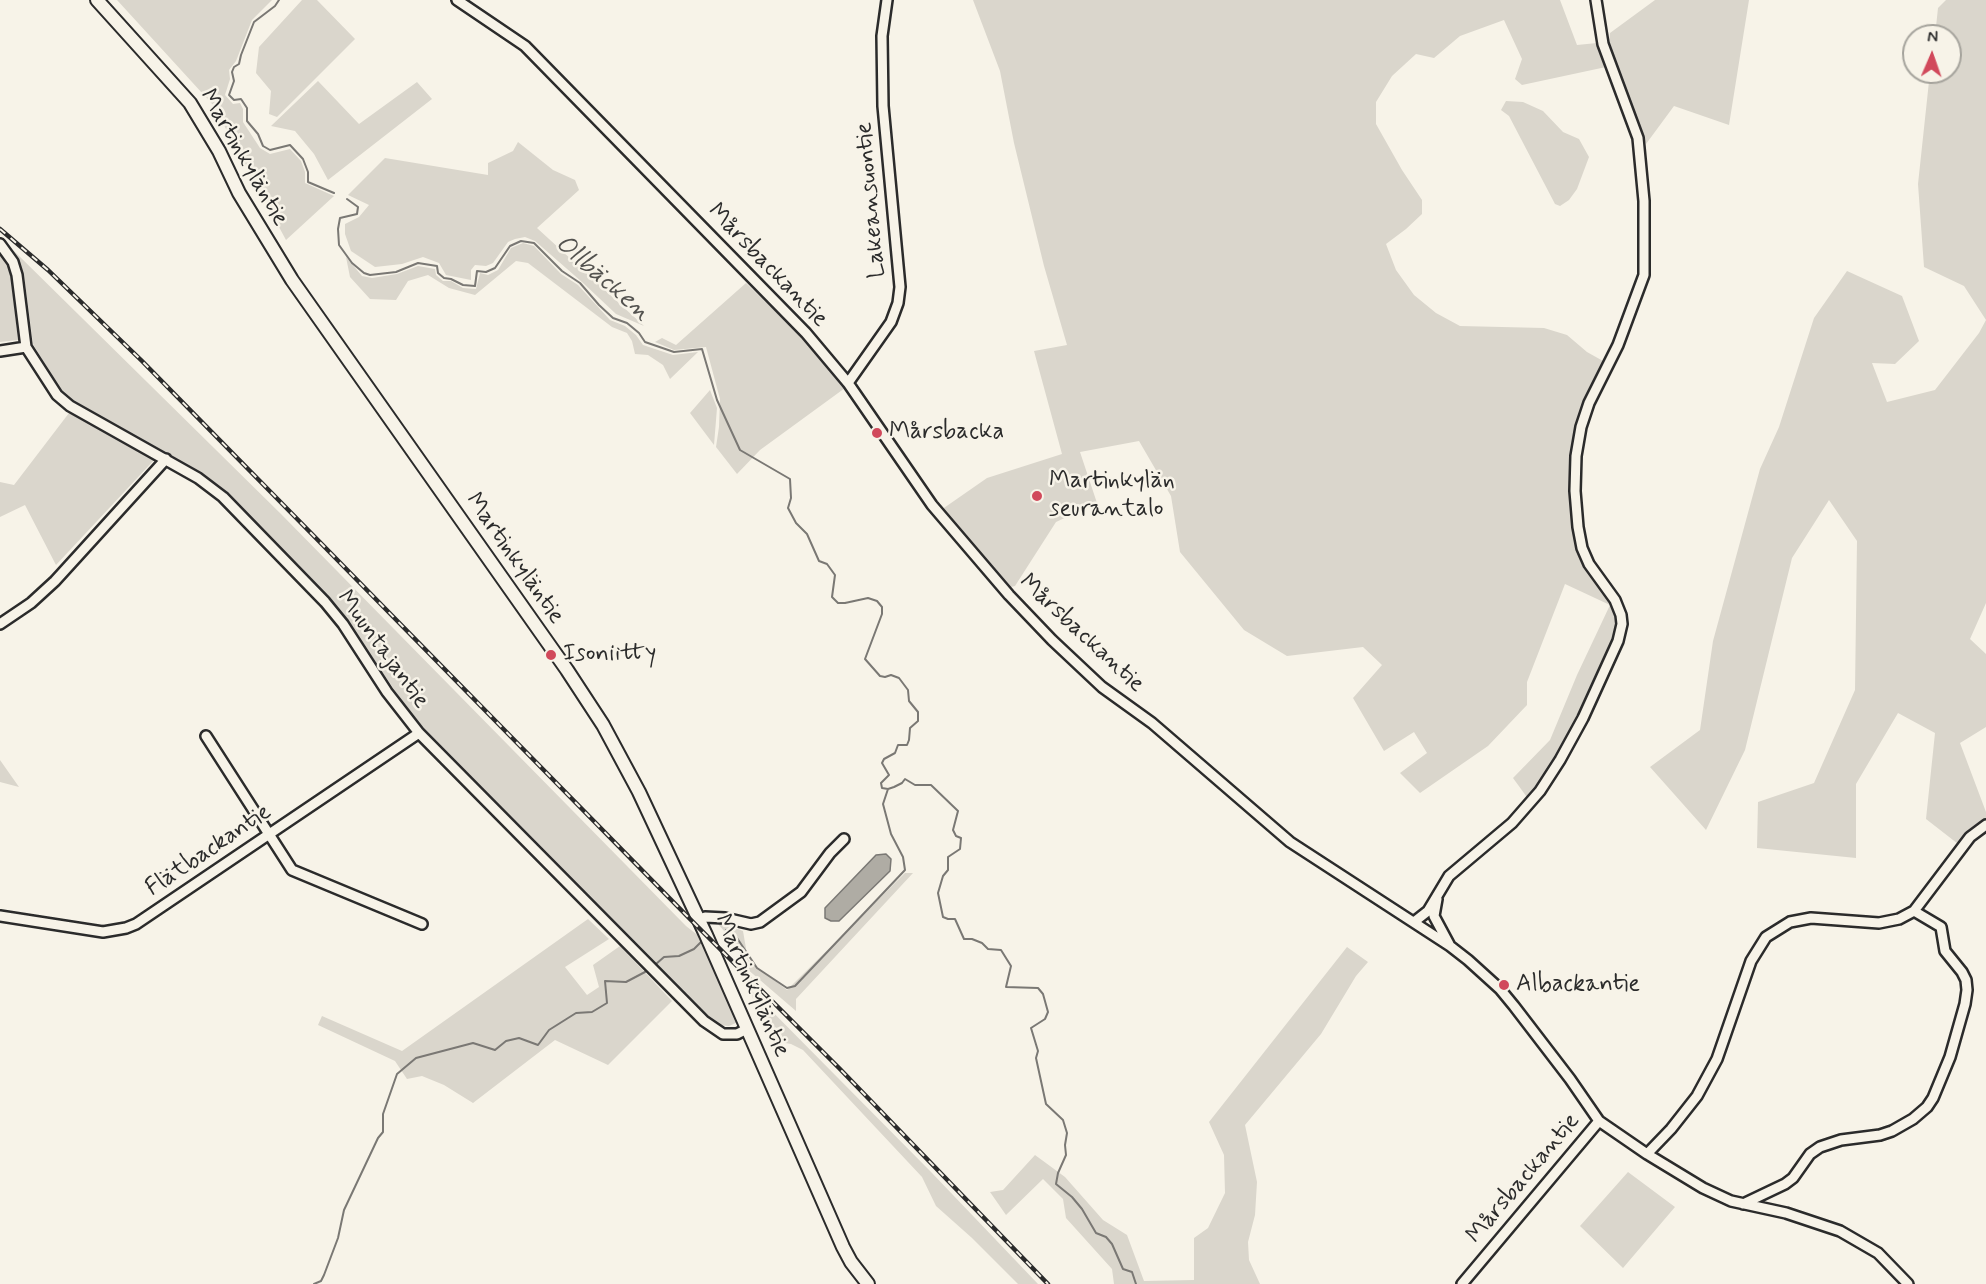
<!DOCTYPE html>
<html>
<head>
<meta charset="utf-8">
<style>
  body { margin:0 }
  #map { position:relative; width:1986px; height:1284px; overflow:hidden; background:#f7f3e8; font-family:Mynerve,sans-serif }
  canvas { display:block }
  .north { position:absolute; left:1902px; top:24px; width:60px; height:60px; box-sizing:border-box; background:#f7f3e8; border:2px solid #a5a39c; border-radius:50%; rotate:2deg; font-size:16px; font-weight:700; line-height:24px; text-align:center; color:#2b2b2b }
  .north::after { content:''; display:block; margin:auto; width:21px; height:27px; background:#d1495b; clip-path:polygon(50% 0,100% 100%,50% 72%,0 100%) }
</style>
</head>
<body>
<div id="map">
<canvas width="1986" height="1284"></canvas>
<div class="north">N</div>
</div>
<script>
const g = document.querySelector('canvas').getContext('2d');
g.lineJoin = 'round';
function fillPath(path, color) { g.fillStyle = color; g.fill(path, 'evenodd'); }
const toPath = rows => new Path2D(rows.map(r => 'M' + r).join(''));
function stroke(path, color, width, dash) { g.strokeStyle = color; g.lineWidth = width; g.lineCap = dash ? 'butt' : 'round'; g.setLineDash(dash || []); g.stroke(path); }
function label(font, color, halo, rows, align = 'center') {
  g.font = font + ' Mynerve,sans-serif'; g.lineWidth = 5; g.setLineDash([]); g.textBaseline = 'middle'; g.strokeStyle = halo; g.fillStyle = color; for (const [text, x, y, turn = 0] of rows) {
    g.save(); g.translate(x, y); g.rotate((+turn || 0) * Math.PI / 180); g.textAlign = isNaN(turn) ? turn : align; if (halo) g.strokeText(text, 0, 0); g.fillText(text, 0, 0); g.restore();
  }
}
fillPath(toPath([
  [117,0,272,0,252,20,236,61,229,70,230,79,225,95,233,104,240,103,243,109,243,122,260,148,270,154,290,149,301,161,305,172,305,183,334,196,286,240,213,105],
  [302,0,317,0,355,39,277,117,269,114,271,91,256,73,259,47],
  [973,0,1560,0,1577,45,1597,43,1606,67,1522,85,1515,79,1522,59,1504,20,1460,36,1434,58,1416,54,1392,76,1376,102,1376,124,1402,170,1422,200,1422,214,1406,229,1386,244,1396,270,1414,295,1436,313,1460,326,1544,328,1567,335,1587,352,1603,361,1582,416,1575,528,1612,600,1618,614,1618,624,1613,644,1579,716,1557,759,1529,800,1513,778,1550,740,1577,675,1610,605,1565,584,1527,682,1527,705,1488,746,1420,793,1400,773,1427,753,1414,732,1384,751,1353,698,1382,665,1363,647,1287,656,1244,630,1180,552,1171,496,1139,441,1080,452,1097,503,1056,522,1015,586,1007,588,941,510,987,478,1062,454,1034,351,1067,345,1044,266,1014,143,1000,71],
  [1655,0,1749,0,1729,125,1674,106,1646,144,1609,43,1610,33],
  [1946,0,1986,0,1986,603,1970,639,1986,654,1986,727,1960,743,1986,812,1986,825,1962,847,1926,819,1935,733,1898,713,1856,784,1856,858,1757,848,1758,802,1814,783,1855,690,1857,541,1829,500,1792,558,1745,750,1706,830,1650,767,1700,730,1713,641,1760,469,1779,427,1814,318,1847,271,1902,296,1919,341,1895,364,1872,363,1887,402,1935,390,1979,333,1986,320,1964,286,1924,267,1918,184,1930,72,1950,72,1950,36,1935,36,1938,8],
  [318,81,359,124,417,82,432,99,328,180,314,154,295,131,271,126],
  [1506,101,1523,102,1543,111,1563,132,1579,139,1589,157,1577,189,1569,200,1560,206,1555,204,1509,116,1501,110],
  [518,142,553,170,575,180,579,190,537,228,644,326,616,314,582,282,535,241,525,237,515,239,508,242,493,263,486,266,475,265,471,270,471,280,446,275,439,263,423,257,402,264,375,267,351,251,345,234,345,224,359,217,369,205,348,195,385,158,488,175,488,163,513,151],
  [523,243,534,246,561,274,578,285,610,320,625,326,636,335,643,345,673,355,698,352,670,379,663,365,648,355,635,354,632,341,627,333,612,327,528,263,516,261,475,295,449,288,428,275,408,281,396,300,370,299,350,277,346,257,362,276,372,278,397,274,418,266,435,269,436,275,443,281,451,281,463,288,476,289,480,273,488,275,498,270,511,248],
  [13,250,281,514,686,926,700,937,738,1022,729,1026,718,1025,412,716,346,618,231,497,205,475,72,401,60,389,33,344,24,275],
  [0,252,9,265,11,278,18,340,0,342],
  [746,283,807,342,845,388,760,450,737,474,716,447,719,427,720,399,706,347,674,350,655,342,662,338,676,345],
  [710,390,717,408,714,445,690,413],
  [69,413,155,459,56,565,25,505,0,517,0,482,14,485],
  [0,760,19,787,0,782],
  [905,873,913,873,796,999,796,1011,739,962,739,948,718,924,724,924,743,931,748,960,787,990],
  [588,919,609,939,565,967,587,995,599,987,593,965,620,946,672,1001,608,1065,555,1040,473,1103,444,1085,422,1076,407,1079,395,1061,318,1025,322,1016,402,1051],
  [1347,947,1368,962,1356,976,1321,1034,1245,1125,1257,1182,1255,1215,1248,1242,1249,1260,1260,1284,1114,1284,1112,1269,1066,1218,1063,1199,1043,1179,1006,1215,990,1192,1003,1190,1035,1155,1065,1177,1103,1220,1127,1235,1144,1281,1194,1280,1194,1238,1208,1228,1225,1193,1224,1155,1209,1122],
  [747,986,932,1173,1038,1284,1018,1284,972,1238,936,1206,922,1177,803,1050,791,1044,779,1042,778,1052],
  [1628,1172,1675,1207,1623,1268,1580,1226]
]), '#dad6cc');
const water = toPath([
  [886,854,891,859,890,871,839,921,831,921,825,918,825,908,876,855,886,854]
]);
fillPath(water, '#afaca4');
stroke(water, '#7a7874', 1.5);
stroke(toPath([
  [279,0,275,6,254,22,241,55,239,64,234,67,232,72,234,81,229,95,234,100,241,99,247,108,247,121,258,134,263,146,270,150,290,145,303,159,308,172,308,182,334,193],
  [347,199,358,207,357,214,340,218,338,229,339,245,352,263,364,273,370,275,396,272,418,263,437,266,438,273,444,278,451,279,463,285,475,286,477,271,486,272,495,268,510,246,521,241,534,243,562,271,580,283,599,305,613,318,627,323,639,333,645,342,674,352,702,349,717,400,740,450,790,479,791,498,788,508,796,523,807,534,819,561,827,564,835,575,832,597,838,603,845,603,868,598,877,601,882,607,882,614,865,659,880,676,885,677,891,675,899,678,908,690,909,701,918,712,918,721,910,728,909,740,907,745,898,745,895,753,884,759,882,763,889,775,881,783,882,788,888,789,894,787,902,783,905,779,915,785,931,785,958,811,953,830,956,836,961,838,960,849,948,857,948,870,943,876,938,893,943,917,948,919,955,919,964,939,972,939,982,943,988,949,1001,950,1011,966,1006,987,1038,988,1043,994,1048,1012,1045,1019,1031,1028,1038,1051,1036,1058,1046,1104,1063,1120,1067,1133,1065,1145,1066,1155,1058,1173,1056,1184,1072,1197,1082,1209,1096,1233,1106,1237,1112,1244,1123,1269,1132,1272,1136,1284],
  [726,930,737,938,757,968,787,988,795,986,905,870,903,857,891,834,883,804,888,789],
  [656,964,664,957,679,956,694,949,701,942],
  [314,1284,321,1281,324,1275,338,1238,344,1210,378,1138,383,1132,383,1114,397,1074,416,1058,473,1043,495,1050,506,1041,519,1038,538,1045,549,1030,576,1013,592,1012,607,1003,605,981,626,982,645,972]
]), '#7a7874', 2);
const minor = toPath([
  [457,0,525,46,806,333,848,383,932,505,1009,595,1052,640,1102,687,1152,723,1290,842,1450,946,1468,960,1500,989,1514,1006,1570,1079,1599,1121,1462,1284],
  [0,244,13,262,17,275,26,347,57,395,70,406,198,478,223,497,325,602,343,624,387,692,419,733,704,1021,723,1034,737,1034,747,1029],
  [0,351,26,347],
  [848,383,891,322,898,303,900,287,883,106,882,36,887,0],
  [0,624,31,603,55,581,166,459],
  [206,736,292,870,422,924],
  [1437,899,1434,916,1449,944],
  [0,916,103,932,126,928,136,924,419,733],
  [699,920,705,917,725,918,751,924,760,922,801,892,830,853,844,839],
  [1414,922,1428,911,1449,876,1512,823,1540,791,1560,760,1583,718,1618,641,1622,624,1621,615,1615,600,1589,564,1582,548,1578,527,1575,491,1576,456,1581,427,1589,403,1618,345,1644,275,1644,201,1638,138,1603,44,1596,0],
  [1599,1121,1647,1154,1703,1188,1731,1201,1786,1213,1840,1231,1878,1253,1908,1284],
  [1647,1154,1671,1129,1697,1096,1717,1059,1751,961,1766,937,1790,922,1811,918,1879,923,1899,919,1914,911,1970,837,1986,825],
  [1743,1204,1785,1184,1793,1178,1810,1154,1820,1147,1841,1140,1880,1135,1892,1131,1913,1119,1927,1107,1933,1098,1950,1057,1965,1004,1967,990,1966,980,1962,972,1945,951,1941,927,1914,911]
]);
const tertiary = toPath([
  [97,0,190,103,219,151,239,193,292,280,567,670,603,725,639,792,706,935,843,1247,851,1262,868,1284]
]);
stroke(minor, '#2b2b2b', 14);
stroke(tertiary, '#2b2b2b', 16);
stroke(minor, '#f7f3e8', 9);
stroke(tertiary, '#f7f3e8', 12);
const rail = toPath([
  [0,229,48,270,142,361,690,919,839,1068,1048,1284]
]);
stroke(rail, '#2b2b2b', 4.5);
stroke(rail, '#f7f3e8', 2, [7]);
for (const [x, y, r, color] of [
  [877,433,6,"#d1495b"],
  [1037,496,6,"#d1495b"],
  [551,655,6,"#d1495b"],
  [1504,985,6,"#d1495b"]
]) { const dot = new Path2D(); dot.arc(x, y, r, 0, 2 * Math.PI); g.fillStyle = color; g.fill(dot); stroke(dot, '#f7f3e8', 2); }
label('24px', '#2b2b2b', '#f7f3e8', [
  ["Martinkyläntie",243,158,60],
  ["Lakeansuontie",872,200,-95],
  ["Mårsbackantie",767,266,46],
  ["Martinkyläntie",514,559,55],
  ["Mårsbackantie",1081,634,43],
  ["Muuntajantie",382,650,54],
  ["Flätbackantie",209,851,-34],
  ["Martinkyläntie",751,986,66],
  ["Mårsbackantie",1524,1179,-50]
]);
label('24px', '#2b2b2b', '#f7f3e8', [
  ["Mårsbacka",889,433],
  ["Martinkylän",1049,482],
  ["seurantalo",1049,510],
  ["Isoniitty",563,655],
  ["Albackantie",1516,985]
], 'left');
label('italic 26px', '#53524f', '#f7f3e8', [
  ["Ollbäcken",602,279,41]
]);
</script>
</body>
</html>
